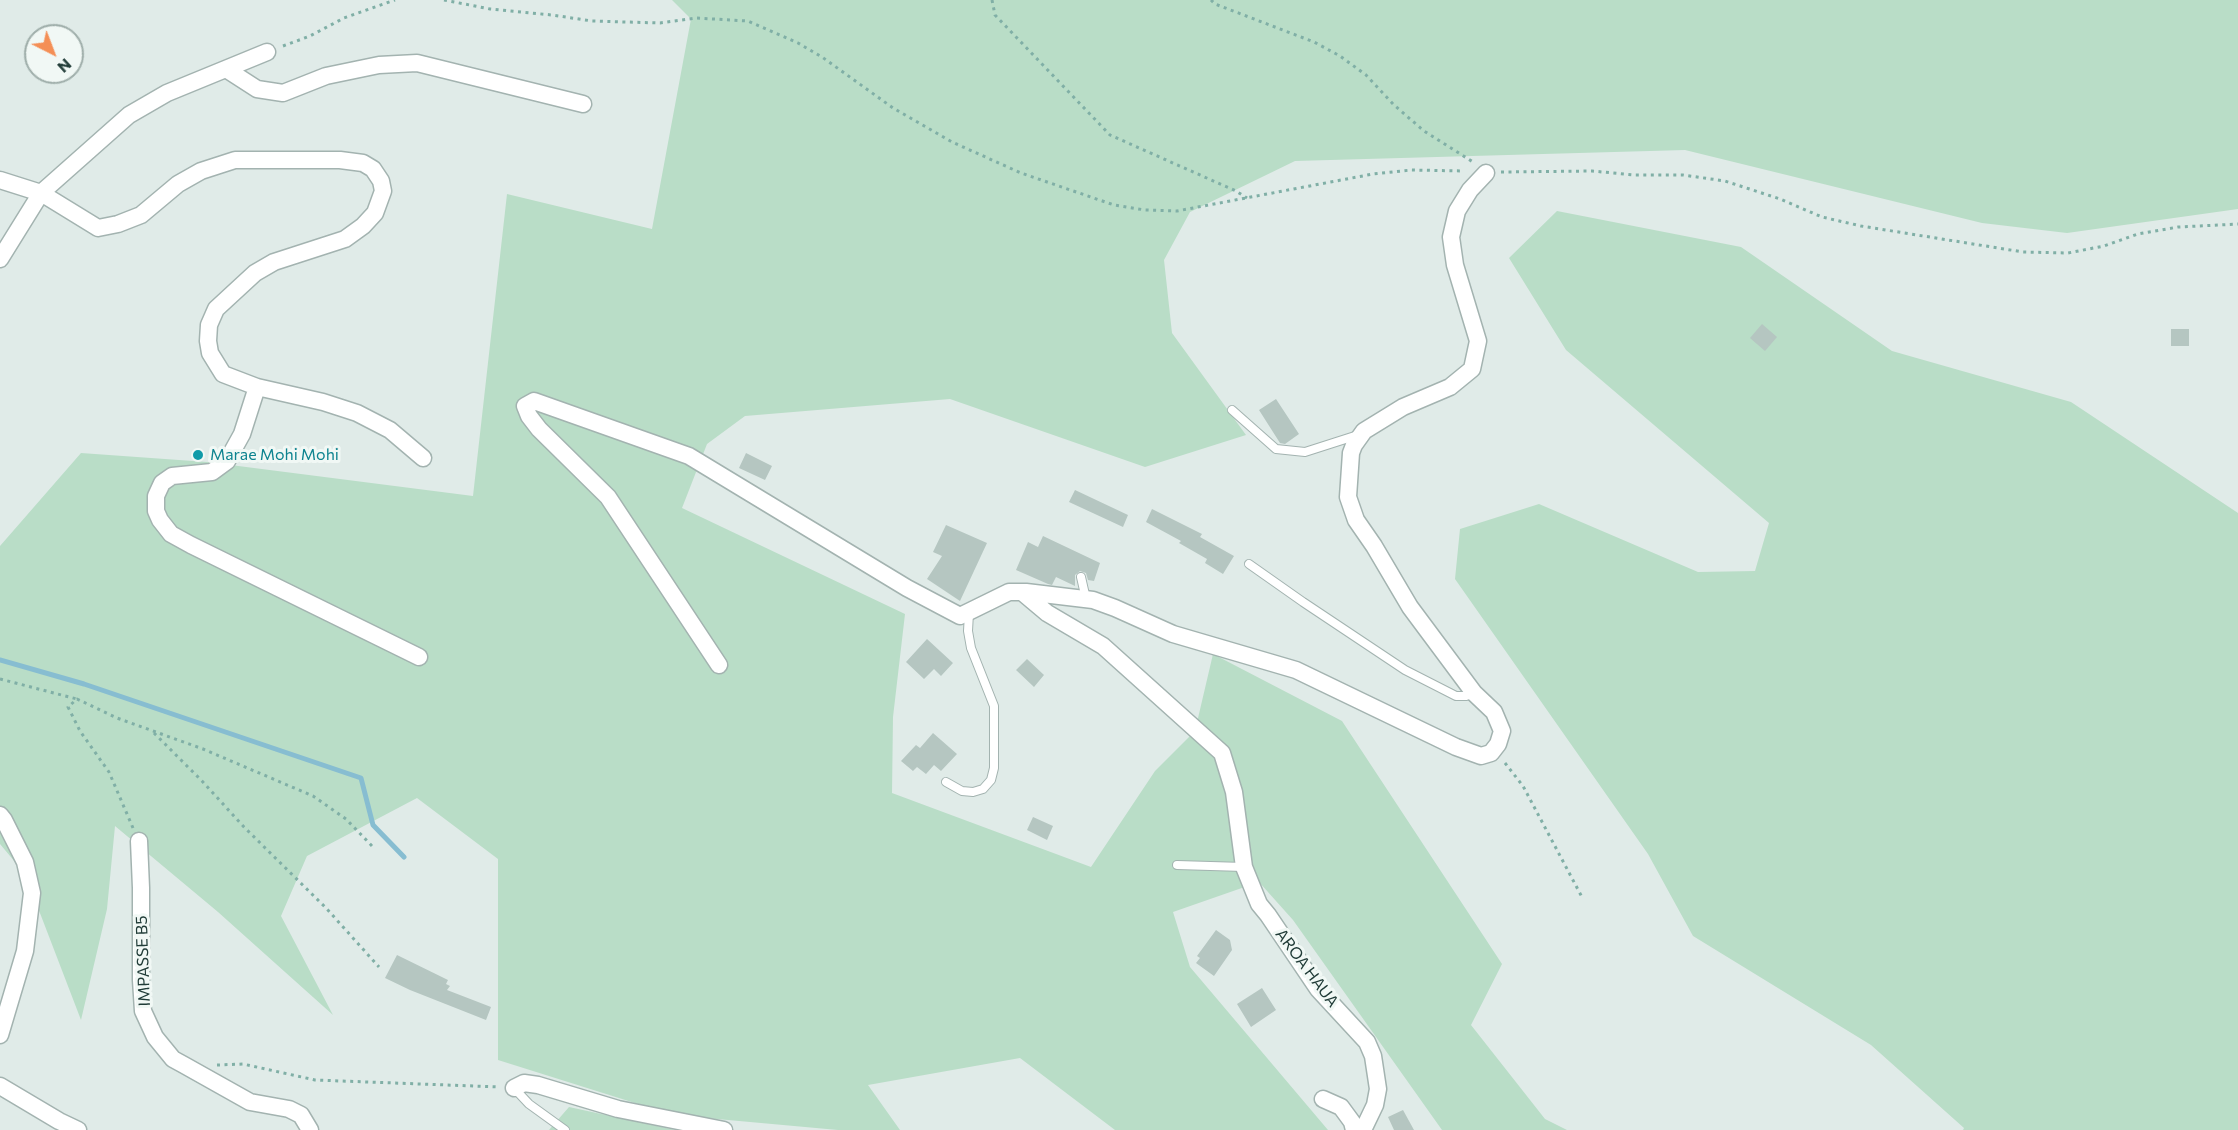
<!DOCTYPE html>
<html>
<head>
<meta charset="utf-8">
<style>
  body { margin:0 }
  #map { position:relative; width:2238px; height:1130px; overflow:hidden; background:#e0ebe8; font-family:Commissioner,sans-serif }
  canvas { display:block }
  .north { position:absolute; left:24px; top:24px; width:60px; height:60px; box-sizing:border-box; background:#f1f8f5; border:2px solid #9eada9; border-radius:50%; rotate:138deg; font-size:16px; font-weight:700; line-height:24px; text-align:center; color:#213c38 }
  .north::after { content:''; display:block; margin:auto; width:21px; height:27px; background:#f48f56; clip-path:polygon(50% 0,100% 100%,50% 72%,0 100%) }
</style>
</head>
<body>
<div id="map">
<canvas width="2238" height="1130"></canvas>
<div class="north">N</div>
</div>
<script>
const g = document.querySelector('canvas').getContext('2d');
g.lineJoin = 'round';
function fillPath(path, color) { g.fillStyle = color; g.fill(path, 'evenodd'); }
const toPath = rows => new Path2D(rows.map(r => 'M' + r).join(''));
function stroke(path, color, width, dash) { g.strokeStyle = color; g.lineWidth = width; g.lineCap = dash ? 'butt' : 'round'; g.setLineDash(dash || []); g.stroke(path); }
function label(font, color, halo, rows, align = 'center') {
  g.font = font + ' Commissioner,sans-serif'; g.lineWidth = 6; g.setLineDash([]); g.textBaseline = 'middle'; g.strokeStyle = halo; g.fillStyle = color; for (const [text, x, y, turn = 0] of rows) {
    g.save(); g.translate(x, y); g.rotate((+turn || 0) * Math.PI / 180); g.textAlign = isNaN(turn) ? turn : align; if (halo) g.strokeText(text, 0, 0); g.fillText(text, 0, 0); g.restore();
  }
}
fillPath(toPath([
  [672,0,2238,0,2238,209,2067,233,1982,223,1685,150,1295,161,1190,212,1164,260,1172,333,1246,435,1145,467,950,399,745,416,707,444,682,508,905,614,893,717,892,793,1091,867,1155,771,1195,731,1213,654,1342,721,1502,964,1471,1025,1545,1119,1567,1130,1442,1130,1293,920,1259,882,1173,912,1190,967,1328,1130,1115,1130,1020,1058,868,1085,900,1130,838,1130,673,1115,498,1060,498,859,417,798,307,856,281,916,333,1015,218,912,115,826,107,909,81,1020,25,874,0,844,0,546,81,453,207,462,473,496,507,194,652,229,691,19],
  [1557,211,1741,247,1892,351,2071,402,2238,513,2238,1130,1963,1130,1964,1128,1871,1045,1693,936,1648,854,1455,579,1460,529,1539,504,1698,572,1755,571,1769,523,1566,350,1509,258],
  [569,1107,675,1130,549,1130]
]), '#b9ddc7');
stroke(toPath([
  [0,660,84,684,361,778,373,825,404,857]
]), '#87bdd1', 5);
fillPath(toPath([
  [1762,324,1777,337,1765,351,1750,338],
  [2171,329,2189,329,2189,346,2171,346],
  [1276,399,1299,434,1285,444,1280,443,1259,410],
  [746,453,772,466,765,480,739,468],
  [1075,490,1128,515,1123,527,1069,502],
  [1152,509,1202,534,1200,537,1234,556,1223,574,1205,563,1207,559,1179,543,1181,541,1146,522],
  [946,525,987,543,960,601,927,579,942,556,933,552],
  [1043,536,1100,563,1094,581,1088,580,1086,573,1080,571,1075,575,1075,586,1056,577,1052,585,1048,584,1016,570,1028,542,1038,547],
  [927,639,953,663,941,676,934,669,924,679,906,662],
  [1027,659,1044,675,1034,687,1016,670],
  [933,733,957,754,941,771,934,765,926,774,917,767,913,771,901,761,916,745,920,748],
  [1033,817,1053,826,1047,840,1027,830],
  [1216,930,1230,940,1232,950,1214,976,1196,963,1200,958,1197,956],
  [397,955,448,980,446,984,450,986,447,990,491,1007,486,1020,410,990,385,978],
  [1262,988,1276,1010,1251,1027,1237,1004],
  [1403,1110,1414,1130,1394,1130,1388,1117]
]), '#b5c6c1');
const service = toPath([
  [1232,410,1276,449,1305,452,1358,435],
  [1249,564,1303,602,1405,670,1456,696,1466,696,1474,693],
  [1081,577,1086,599],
  [946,782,962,791,973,792,983,789,991,780,994,768,994,706,971,648,968,631,969,613],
  [1177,865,1244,867],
  [514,1088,529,1104,565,1130]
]);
const minor = toPath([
  [226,69,257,89,283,93,326,76,379,65,417,63,583,104],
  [0,180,41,193,98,228,118,224,141,215,178,184,201,171,235,160,340,160,363,163,373,169,381,181,383,191,375,213,363,226,345,239,274,262,255,273,216,309,209,325,208,341,210,353,223,374,257,387,323,402,357,413,390,430,423,458],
  [0,259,41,193,129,115,167,93,267,52],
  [257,387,242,434,227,461,212,472,172,476,162,483,156,496,156,511,160,520,171,534,191,545,419,657],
  [1022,592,1047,613,1103,646,1222,753,1234,792,1244,867,1259,904,1268,915,1318,989,1367,1042,1373,1056,1378,1089,1375,1105,1363,1130],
  [719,665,608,497,539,429,529,416,525,406,534,401,689,456,907,588,960,616,1009,592,1026,592,1093,600,1115,608,1173,634,1296,670,1456,747,1481,756,1491,753,1498,744,1502,731,1494,712,1474,693,1410,607,1374,546,1356,520,1348,497,1351,453,1354,445,1364,431,1403,407,1450,387,1472,369,1478,341,1455,265,1451,237,1457,211,1470,190,1486,173],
  [0,815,4,820,25,862,32,893,25,951,0,1035],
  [139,841,141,888,141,980,143,1011,155,1037,173,1059,184,1065,250,1102,289,1109,301,1115,310,1130],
  [0,1086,59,1121,78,1130],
  [514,1088,524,1083,538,1085,618,1109,724,1130],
  [1323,1099,1341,1107,1352,1122,1354,1130]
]);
stroke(service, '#a3b3b0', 10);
stroke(minor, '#a3b3b0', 19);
stroke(toPath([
  [444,0,490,9,552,15,592,21,660,23,696,18,748,21,798,43,822,57,893,108,952,142,1021,173,1114,205,1145,210,1177,211,1373,174,1411,170,1464,171],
  [992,0,995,15,1110,135,1236,191,1247,198],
  [1211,0,1215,4,1314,42,1340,56,1366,75,1394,105,1424,131,1473,162],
  [283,46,310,36,344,18,395,0],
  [1501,172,1592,171,1634,175,1683,175,1725,181,1780,199,1822,217,1861,226,2023,252,2068,253,2104,246,2138,234,2178,227,2238,224],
  [0,679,77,699],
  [154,733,202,781,244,827,326,908,379,967],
  [1505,763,1523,786,1583,899],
  [133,828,109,772,80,731,68,707,77,699,117,718,203,749,313,796,346,819,372,846],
  [217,1065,243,1064,315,1080,500,1087]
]), '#80afa6', 3, [3, 4.5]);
stroke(service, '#fff', 8);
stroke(minor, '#fff', 16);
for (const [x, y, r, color] of [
  [198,455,6,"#0f9aa8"]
]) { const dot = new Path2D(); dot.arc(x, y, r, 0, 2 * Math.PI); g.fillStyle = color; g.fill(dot); stroke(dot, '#f1f8f5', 2); }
label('16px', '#0d838f', '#f1f8f5', [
  ["Marae Mohi Mohi",210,455]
], 'left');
label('16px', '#213c38', '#f1f8f5', [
  ["IMPASSE B5",143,961,-92],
  ["AROA HAUA",1307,968,53]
]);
</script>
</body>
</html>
